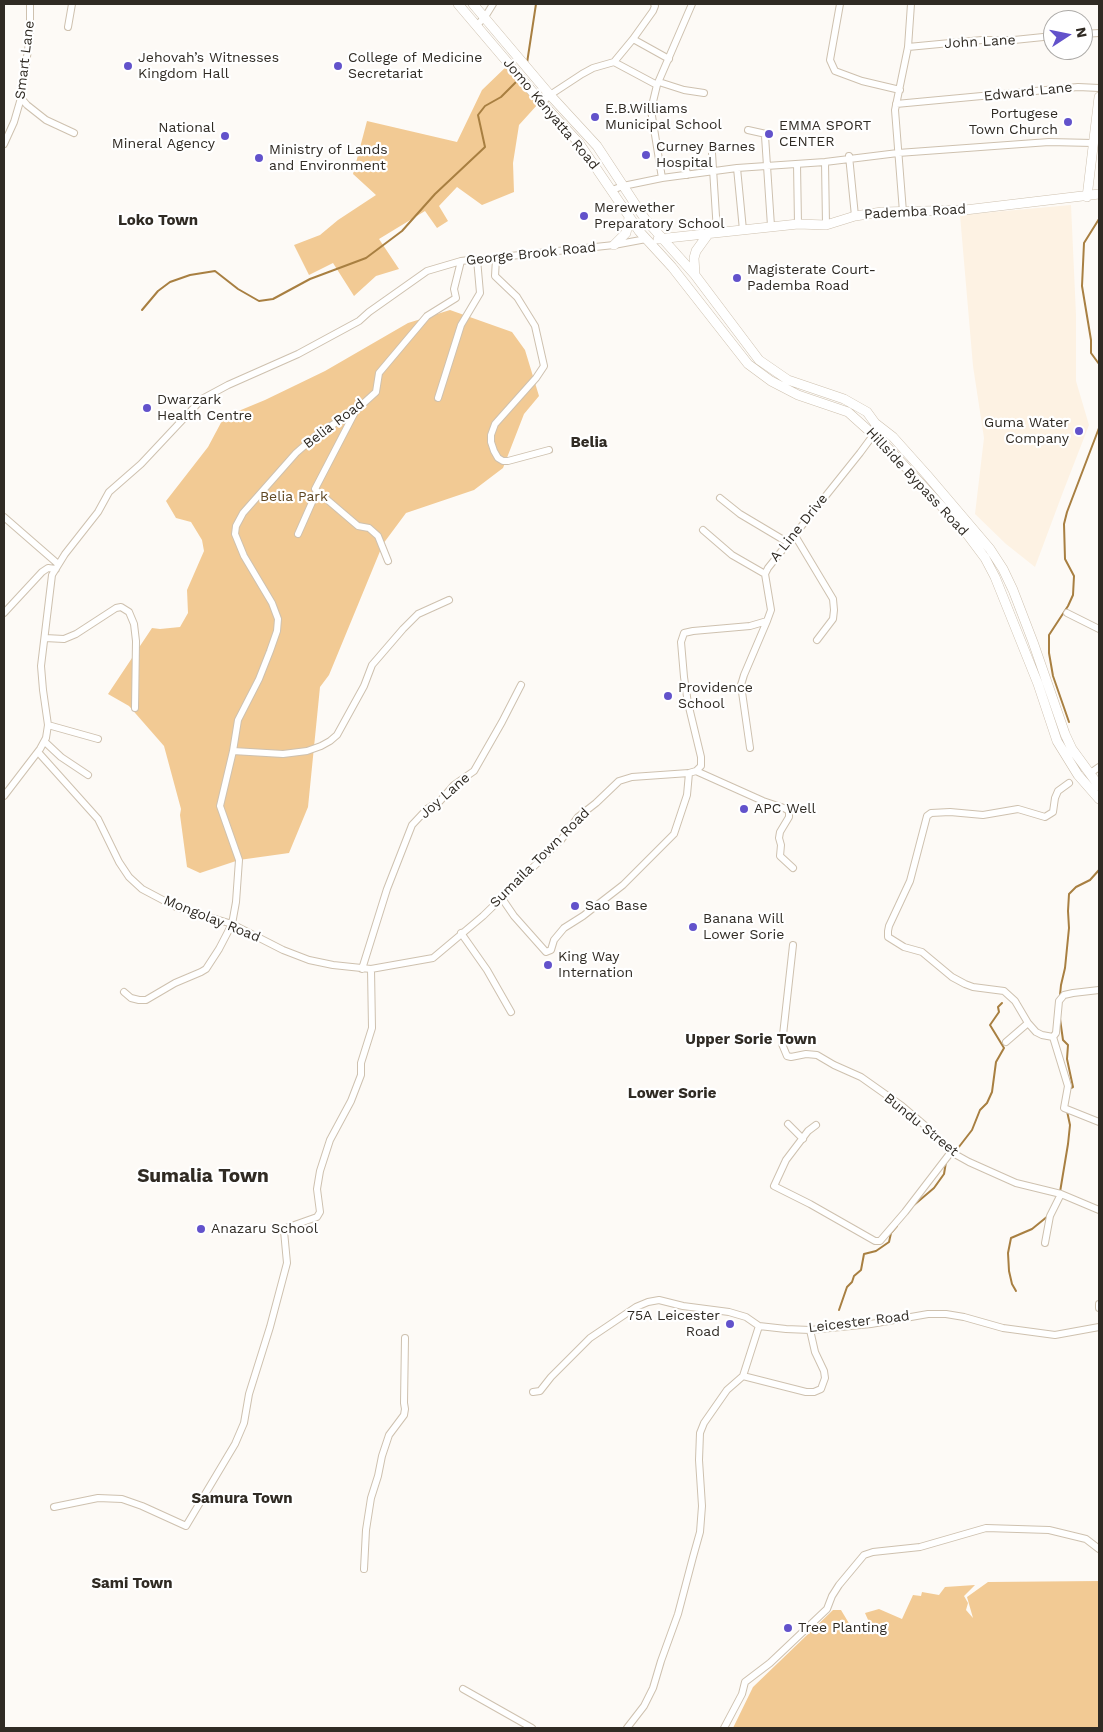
<!DOCTYPE html>
<html>
<head>
<meta charset="utf-8">
<style>
  body { margin:0 }
  #map { position:relative; width:1103px; height:1732px; overflow:hidden; background:#fdfaf6; font-family:"Work Sans",sans-serif }
  canvas { display:block }
  .frame { position:absolute; inset:0; border:5px solid #302b24; pointer-events:none }
  .north { position:absolute; left:1043px; top:10px; width:50px; height:50px; box-sizing:border-box; background:#fff; border:1px solid #acaaa7; border-radius:50%; rotate:79deg; font-size:14px; font-weight:700; line-height:20px; text-align:center; color:#302b24 }
  .north::after { content:''; display:block; margin:auto; width:18px; height:22px; background:#6252cb; clip-path:polygon(50% 0,100% 100%,50% 72%,0 100%) }
</style>
</head>
<body>
<div id="map">
<canvas width="1103" height="1732"></canvas>
<div class="frame"></div>
<div class="north">N</div>
</div>
<script>
const g = document.querySelector('canvas').getContext('2d');
g.lineJoin = 'round';
function fillPath(path, color) { g.fillStyle = color; g.fill(path, 'evenodd'); }
const toPath = rows => new Path2D(rows.map(r => 'M' + r).join(''));
function stroke(path, color, width, dash) { g.strokeStyle = color; g.lineWidth = width; g.lineCap = dash ? 'butt' : 'round'; g.setLineDash(dash || []); g.stroke(path); }
function label(font, color, halo, rows, align = 'center') {
  g.font = font + ' "Work Sans",sans-serif'; g.lineWidth = 4.5; g.setLineDash([]); g.textBaseline = 'middle'; g.strokeStyle = halo; g.fillStyle = color; for (const [text, x, y, turn = 0] of rows) {
    g.save(); g.translate(x, y); g.rotate((+turn || 0) * Math.PI / 180); g.textAlign = isNaN(turn) ? turn : align; if (halo) g.strokeText(text, 0, 0); g.fillText(text, 0, 0); g.restore();
  }
}
fillPath(toPath([
  [1071,205,1076,315,1076,381,1089,425,1063,492,1035,567,1006,544,975,514,984,438,973,366,960,215]
]), '#fdf2e3');
fillPath(toPath([
  [509,64,538,104,519,125,513,163,514,192,482,205,457,187,439,206,448,221,437,228,425,211,379,239,399,269,376,276,354,296,333,263,309,275,294,245,320,235,338,220,376,195,353,174,367,121,457,142,482,90],
  [450,310,512,332,525,350,539,396,524,414,503,468,474,490,406,513,383,544,329,675,320,687,308,807,289,853,239,860,200,873,187,867,180,815,181,809,164,746,129,706,108,694,152,628,160,629,180,627,188,613,187,590,204,551,202,540,191,522,176,518,166,501,208,447,224,417,265,400,325,371,408,323],
  [1099,1581,1099,1728,733,1728,753,1687,833,1610,841,1610,853,1630,869,1622,865,1613,879,1609,902,1619,913,1595,921,1596,922,1592,939,1595,945,1587,975,1585,964,1596,968,1603,966,1610,973,1618,967,1597,988,1582]
]), '#f2ca94');
stroke(toPath([
  [527,63,536,4],
  [1099,219,1084,243,1082,286,1091,340,1091,353,1099,364],
  [142,310,158,291,170,282,190,275,215,271,238,289,259,301,273,299,310,279,366,258,402,231,435,194,485,147,478,115,485,106,501,97,518,80],
  [1069,722,1053,676,1049,653,1049,635,1068,606,1073,595,1074,576,1065,559,1064,524,1067,512,1099,428],
  [1060,995,1061,985,1065,968,1069,928,1068,911,1069,894,1076,887,1090,880,1099,870],
  [1060,1019,1063,1040,1068,1045,1067,1059,1073,1087,1071,1088],
  [955,1152,972,1130,980,1110,987,1103,992,1092,996,1062,1004,1048,990,1025,999,1012,998,1007,1002,1003],
  [1060,1192,1068,1144,1070,1125,1067,1111],
  [914,1205,934,1188,944,1174,946,1162],
  [1016,1291,1012,1284,1009,1271,1008,1253,1011,1238,1032,1229,1048,1216],
  [839,1310,847,1287,852,1282,854,1276,861,1270,864,1254,876,1251,889,1242,891,1233,897,1226]
]), '#a87f41', 2);
const street = toPath([
  [654,4,655,6,653,11,633,39,669,59],
  [840,4,830,60,835,71,862,81,900,90],
  [476,26,485,17,493,4],
  [68,27,72,4],
  [1083,34,1099,33],
  [908,47,982,40,1014,40,1053,36],
  [614,62,633,39],
  [659,82,684,90,704,93],
  [21,98,27,105,46,120,74,133],
  [542,103,550,95,582,74,593,68,614,62,657,85],
  [896,104,1078,87,1099,88],
  [748,130,766,134,765,136,771,226],
  [4,144,14,122,21,98,30,36,30,4],
  [712,153,717,232],
  [849,156,855,216],
  [685,162,687,175],
  [825,162,826,225],
  [797,164,798,224],
  [737,168,743,230],
  [662,178,651,110,657,85,692,4],
  [612,190,623,186,662,178,737,168,825,162,898,153,1049,142,1093,143],
  [903,212,895,110,908,47,911,4],
  [496,259,495,276,517,297,535,326,544,366,536,378,495,424,491,435,491,442,494,451,498,458,503,461,508,461,549,450],
  [438,398,461,325,480,293,477,259],
  [317,491,358,526,369,528,378,536,388,561],
  [720,498,740,514,787,542],
  [4,517,58,564],
  [703,530,732,555,765,574],
  [298,534,317,491,315,489,355,412],
  [794,534,833,599,834,610,833,619,817,640],
  [4,613,42,572,48,568,56,569],
  [1067,613,1099,629],
  [45,638,64,639,76,634,116,608,121,607,129,612,134,624,136,641,135,708],
  [48,725,98,739],
  [45,742,61,757,88,775],
  [750,748,741,685,744,675,767,621],
  [233,751,283,754,307,751,321,746,330,741,337,735,364,686,372,665,403,629,418,614,449,600],
  [38,752,98,819,119,862,129,877,142,889,176,907,232,924,283,950,309,960,333,965,371,969,433,958,483,916,561,840,578,817,596,803,619,781,632,777,689,773,696,771,701,766,701,757,688,703,684,677,681,642,684,633,693,631,750,626,767,621,771,610,765,574,768,568,860,453,874,434,875,423],
  [696,771,763,801,784,808,789,811,789,817,780,832,779,838,781,845,780,856,793,868],
  [1089,774,1099,767],
  [4,796,40,749,46,738,48,725,43,690,41,666,52,575,65,554,98,512,109,492,141,464,202,399,228,385,298,354,359,321,369,312,427,271,461,261,477,259,496,259,501,257,614,245,646,239],
  [501,897,514,916,546,952,551,950,554,940,564,928,583,916,623,885,674,834,687,795,689,773],
  [461,933,487,970,511,1012],
  [793,945,782,1044,787,1056,791,1057,806,1054,817,1055,834,1065,861,1077,902,1106,929,1129,951,1152,969,1162,1016,1183,1061,1194,1099,1210],
  [362,969,387,889,412,825,427,809,440,801,454,785,474,771,502,722,521,685],
  [1099,990,1073,993,1064,995,1059,1001,1056,1033,1053,1037,1068,1086,1064,1108,1099,1122],
  [124,992,131,998,139,1000,146,1000,175,983,201,972,206,969,219,949,232,924,236,902,239,860,220,806,233,751,238,720,259,679,270,651,277,631,278,619,272,603,244,556,235,534,236,526,243,513,296,453,319,433,355,411,376,392,379,373,427,316,456,298,454,289,461,261],
  [1053,1037,1042,1035,1036,1032,1028,1023,1015,1001,1004,991,973,987,965,984,952,977,922,952,904,947,888,937,888,931,889,926,910,881,927,816,931,813,950,812,983,815,1018,809,1045,817,1053,812,1055,798,1058,791,1069,783],
  [1006,1042,1028,1023],
  [788,1124,803,1139],
  [816,1125,808,1131,786,1160,774,1186,810,1204,875,1241,880,1241,905,1212,951,1152],
  [1045,1243,1050,1216,1061,1194],
  [1099,1304,1099,1308],
  [743,1376,759,1326],
  [533,1392,540,1391,551,1377,590,1338,636,1307,648,1302,659,1300,683,1306,729,1312,746,1317,759,1326,786,1329,810,1330,871,1324,928,1314,946,1314,964,1317,1003,1328,1055,1335,1099,1327],
  [54,1507,98,1498,122,1499,142,1506,186,1526,235,1444,244,1423,249,1394,270,1327,287,1263,284,1231,286,1228,317,1217,320,1212,317,1189,320,1171,330,1140,351,1101,361,1075,361,1063,372,1028,371,969],
  [364,1569,366,1530,371,1498,378,1476,382,1456,389,1435,404,1415,405,1409,404,1403,405,1338],
  [463,1689,532,1728],
  [627,1728,644,1706,653,1688,661,1661,678,1614,693,1557,700,1532,702,1506,699,1460,700,1433,704,1423,727,1390,743,1376,806,1392,814,1392,821,1389,825,1378,824,1371,815,1352,810,1330],
  [724,1728,742,1694,745,1682,770,1663,827,1609,832,1596,839,1585,864,1555,873,1552,920,1547,986,1528,1049,1530,1086,1539,1099,1549]
]);
const secondary = toPath([
  [458,4,542,103,579,143,639,231,672,267,748,364,771,381,798,395,848,412,888,448,967,534,985,558,995,577,1038,684,1057,741,1078,775,1099,799],
  [473,4,550,95,597,146,645,219,695,275,759,360,788,380,844,399,867,412,875,423,893,437,927,475,990,549,1003,569,1013,590,1033,642,1065,734,1072,749,1099,786],
  [1087,197,1099,97],
  [658,239,798,224,826,225,855,216,882,212,965,210,1099,194],
  [614,245,626,233,629,218],
  [695,275,694,258,696,251,709,233]
]);
stroke(street, '#cec1af', 8);
stroke(secondary, '#cec1af', 10);
stroke(street, '#fff', 6);
stroke(secondary, '#fff', 9);
for (const [x, y, r, color] of [
  [128,66,5,"#6252cb"],
  [338,66,5,"#6252cb"],
  [595,117,5,"#6252cb"],
  [1068,122,5,"#6252cb"],
  [769,134,5,"#6252cb"],
  [225,136,5,"#6252cb"],
  [646,155,5,"#6252cb"],
  [259,158,5,"#6252cb"],
  [584,216,5,"#6252cb"],
  [737,278,5,"#6252cb"],
  [147,408,5,"#6252cb"],
  [1079,431,5,"#6252cb"],
  [668,696,5,"#6252cb"],
  [744,809,5,"#6252cb"],
  [575,906,5,"#6252cb"],
  [693,927,5,"#6252cb"],
  [548,965,5,"#6252cb"],
  [201,1229,5,"#6252cb"],
  [730,1324,5,"#6252cb"],
  [788,1628,5,"#6252cb"]
]) { const dot = new Path2D(); dot.arc(x, y, r, 0, 2 * Math.PI); g.fillStyle = color; g.fill(dot); stroke(dot, '#fff', 2); }
label('14px', '#302b24', '#fff', [
  ["John Lane",980,42,-3],
  ["Smart Lane",25,60,-83],
  ["Edward Lane",1028,92,-6],
  ["Jomo Kenyatta Road",551,114,50],
  ["Pademba Road",915,212,-3],
  ["George Brook Road",531,254,-6],
  ["Belia Road",334,424,-37],
  ["Hillside Bypass Road",917,482,47],
  ["A Line Drive",799,528,-51],
  ["Joy Lane",445,796,-41],
  ["Sumaila Town Road",540,858,-45],
  ["Mongolay Road",212,919,22],
  ["Bundu Street",921,1125,39],
  ["Leicester Road",859,1322,-7]
]);
label('14px', '#302b24', '#fff', [
  ["Jehovah’s Witnesses",138,58],
  ["Kingdom Hall",138,74],
  ["College of Medicine",348,58],
  ["Secretariat",348,74],
  ["E.B.Williams",605,109],
  ["Municipal School",605,125],
  ["Portugese",1058,114,"right"],
  ["Town Church",1058,130,"right"],
  ["EMMA SPORT",779,126],
  ["CENTER",779,142],
  ["National",215,128,"right"],
  ["Mineral Agency",215,144,"right"],
  ["Curney Barnes",656,147],
  ["Hospital",656,163],
  ["Ministry of Lands",269,150],
  ["and Environment",269,166],
  ["Merewether",594,208],
  ["Preparatory School",594,224],
  ["Magisterate Court-",747,270],
  ["Pademba Road",747,286],
  ["Dwarzark",157,400],
  ["Health Centre",157,416],
  ["Guma Water",1069,423,"right"],
  ["Company",1069,439,"right"],
  ["Providence",678,688],
  ["School",678,704],
  ["APC Well",754,809],
  ["Sao Base",585,906],
  ["Banana Will",703,919],
  ["Lower Sorie",703,935],
  ["King Way",558,957],
  ["Internation",558,973],
  ["Anazaru School",211,1229],
  ["75A Leicester",720,1316,"right"],
  ["Road",720,1332,"right"],
  ["Tree Planting",798,1628]
], 'left');
label('14px', '#5f4723', '#fff', [
  ["Belia Park",294,497]
]);
label('bold 15px', '#302b24', '#fff', [
  ["Loko Town",158,221],
  ["Belia",589,443],
  ["Upper Sorie Town",751,1040],
  ["Lower Sorie",672,1094],
  ["Samura Town",242,1499],
  ["Sami Town",132,1584]
]);
label('bold 19px', '#302b24', '#fff', [
  ["Sumalia Town",203,1176]
]);
</script>
</body>
</html>
